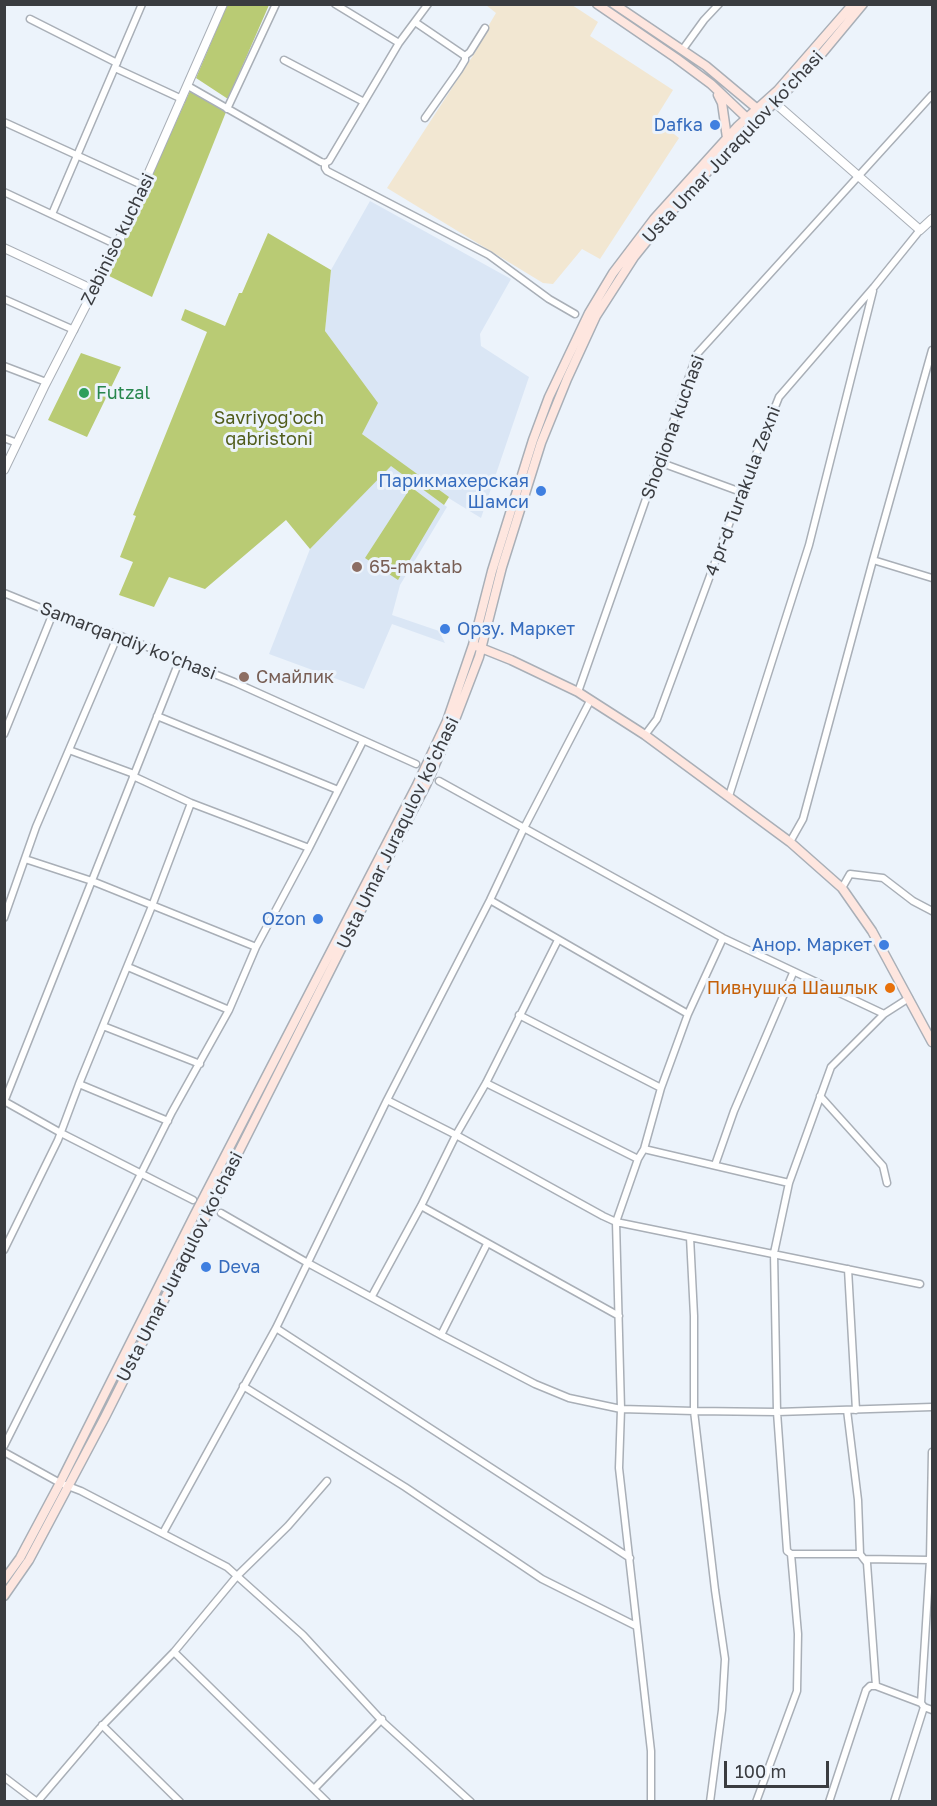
<!DOCTYPE html>
<html>
<head>
<meta charset="utf-8">
<style>
  body { margin:0 }
  #map { position:relative; width:937px; height:1806px; overflow:hidden; background:#ecf3fb; font-family:"Golos Text",sans-serif }
  canvas { display:block }
  .frame { position:absolute; inset:0; border:6px solid #3a3c40; pointer-events:none }
  .scale { position:absolute; left:724px; top:1761px; width:105px; height:27px; box-sizing:border-box; border:3px solid #3a3c40; border-top:0; padding-left:8px; font-size:18px; line-height:21px; white-space:nowrap; color:#3a3c40; -webkit-text-stroke:4px #ecf3fb; paint-order:stroke }
</style>
</head>
<body>
<div id="map">
<canvas width="937" height="1806"></canvas>
<div class="frame"></div>
<div class="scale">100 m</div>
</div>
<script>
const g = document.querySelector('canvas').getContext('2d');
g.lineJoin = 'round';
function fillPath(path, color) { g.fillStyle = color; g.fill(path, 'evenodd'); }
const toPath = rows => new Path2D(rows.map(r => 'M' + r).join(''));
function stroke(path, color, width, dash) { g.strokeStyle = color; g.lineWidth = width; g.lineCap = dash ? 'butt' : 'round'; g.setLineDash(dash || []); g.stroke(path); }
function label(font, color, halo, rows, align = 'center') {
  g.font = font + ' "Golos Text",sans-serif'; g.lineWidth = 6; g.setLineDash([]); g.textBaseline = 'middle'; g.strokeStyle = halo; g.fillStyle = color; for (const [text, x, y, turn = 0] of rows) {
    g.save(); g.translate(x, y); g.rotate((+turn || 0) * Math.PI / 180); g.textAlign = isNaN(turn) ? turn : align; if (halo) g.strokeText(text, 0, 0); g.fillText(text, 0, 0); g.restore();
  }
}
fillPath(toPath([
  [370,201,511,279,480,334,481,346,529,377,481,518,442,494,362,434,325,331,331,270],
  [391,465,447,507,400,585,392,615,439,631,445,643,392,624,364,689,269,654,310,549]
]), '#dae6f5');
fillPath(toPath([
  [486,5,572,5,598,22,590,36,673,90,655,119,679,138,600,259,582,249,553,284,543,283,387,188,476,51,483,35,496,13]
]), '#f2e7d2');
fillPath(toPath([
  [227,5,269,5,228,99,196,78],
  [190,91,226,112,152,297,107,275],
  [268,233,331,270,325,331,378,403,362,434,449,497,444,505,391,466,310,549,286,520,205,589,169,577,154,607,119,595,133,562,120,557,136,516,133,515,207,332,181,320,185,309,225,326,239,293,242,293],
  [81,353,121,367,87,437,48,420],
  [411,487,440,509,398,580,365,558]
]), '#b9cb74');
const minor = toPath([
  [335,4,399,43],
  [30,19,117,63],
  [415,22,465,56,465,60,459,70,425,118],
  [683,49,704,20,719,4],
  [465,56,470,52,485,28],
  [284,60,364,102],
  [115,68,182,99],
  [188,86,321,162,325,163],
  [227,109,276,4],
  [4,122,144,186],
  [325,163,325,168,327,171,489,255,549,299,575,314],
  [325,163,329,161,399,43,428,4],
  [4,192,117,245],
  [52,214,142,4],
  [4,299,74,330],
  [4,366,46,382],
  [4,438,17,443],
  [659,462,741,492],
  [873,560,932,578],
  [4,593,53,613,118,635,234,682,416,764],
  [578,692,697,354,932,95],
  [157,716,338,790],
  [4,734,53,613],
  [645,735,657,719,741,492,779,397,874,287,920,230],
  [69,750,134,774],
  [133,776,191,803,309,848],
  [439,781,723,938,884,1014],
  [729,796,809,545,873,291],
  [790,842,803,819,873,560,932,350],
  [25,859,92,881,256,947],
  [842,888,850,874,883,878,913,901,932,911],
  [490,900,688,1014],
  [4,918,36,827,118,635],
  [128,967,229,1010],
  [519,1015,661,1088],
  [103,1026,200,1064],
  [486,1083,638,1159],
  [79,1084,168,1121],
  [820,1096,883,1166,887,1183],
  [387,1100,456,1135,603,1216,616,1222,920,1284],
  [4,1101,61,1133,193,1200],
  [4,1102,180,659],
  [644,1149,789,1183],
  [715,1165,734,1111,793,973],
  [421,1206,619,1316],
  [221,1213,306,1262,441,1335,535,1384,569,1398,621,1409,694,1411,777,1412,932,1407],
  [690,1237,694,1316,694,1411,715,1590,725,1659,722,1710,710,1802],
  [4,1250,58,1140,79,1084,152,906,191,803],
  [848,1269,856,1410],
  [372,1296,421,1206,456,1135,486,1083,558,940],
  [276,1328,630,1558],
  [441,1335,487,1244],
  [243,1386,405,1487,542,1579,636,1626],
  [847,1410,858,1500,860,1554,867,1563,876,1686,921,1703,924,1707,932,1710],
  [4,1446,172,1112,229,1010,256,947,309,848,363,741],
  [4,1452,60,1483,81,1491,227,1567,303,1635,384,1723,471,1802],
  [163,1533,276,1328,387,1100,490,900,524,828,590,701],
  [791,1554,860,1554],
  [864,1559,930,1560],
  [174,1652,327,1802],
  [921,1703,930,1560,932,1452],
  [102,1725,180,1802],
  [4,1777,37,1802],
  [314,1789,382,1719],
  [37,1802,100,1728,174,1652,237,1576,288,1526,327,1481],
  [651,1802,651,1751,619,1468,621,1409,616,1222,638,1159,644,1149,661,1088,688,1014,723,938],
  [756,1802,797,1691,798,1634,791,1554,787,1551,777,1412,774,1253,789,1183,831,1067,884,1014,909,998],
  [829,1802,866,1690,870,1686,876,1686],
  [894,1802,924,1707]
]);
const tertiary = toPath([
  [775,103,920,230,932,219],
  [4,248,94,290],
  [4,470,44,387,117,245,223,4]
]);
const secondary = toPath([
  [597,4,676,58,711,84,749,120],
  [614,4,706,66,761,112],
  [718,95,722,103,727,138],
  [476,646,511,660,578,692,645,735,790,842,842,888,872,931,932,1042],
  [4,1580,20,1558,60,1483,194,1216,417,785,447,721,473,645,492,571,533,440,549,397,589,313,613,273,654,219,738,126,778,90,853,4],
  [4,1596,29,1560,105,1417,346,939,426,785,456,717,479,657,502,567,541,443,567,379,596,316,634,257,663,221,737,139,809,69,863,4]
]);
stroke(minor, '#a9afb7', 9);
stroke(tertiary, '#a9afb7', 10);
stroke(secondary, '#a9afb7', 11);
stroke(minor, '#fff', 6);
stroke(tertiary, '#fff', 8);
stroke(secondary, '#fee6df', 8);
for (const [x, y, r, color] of [
  [715,125,6,"#3f7fe0"],
  [84,393,6,"#2e9e5b"],
  [541,491,6,"#3f7fe0"],
  [357,567,6,"#8d6e63"],
  [445,629,6,"#3f7fe0"],
  [244,677,6,"#8d6e63"],
  [318,919,6,"#3f7fe0"],
  [884,945,6,"#3f7fe0"],
  [890,988,6,"#e8710a"],
  [206,1267,6,"#3f7fe0"]
]) { const dot = new Path2D(); dot.arc(x, y, r, 0, 2 * Math.PI); g.fillStyle = color; g.fill(dot); stroke(dot, '#ecf3fb', 2); }
label('18px', '#366cbe', '#ecf3fb', [
  ["Dafka",703,125],
  ["Парикмахерская",529,481],
  ["Шамси",529,502],
  ["Орзу. Маркет",457,629,"left"],
  ["Ozon",306,919],
  ["Анор. Маркет",872,945],
  ["Deva",218,1267,"left"]
], 'right');
label('18px', '#3a3c40', '#ecf3fb', [
  ["Usta Umar Juraqulov ko'chasi",733,147,-47],
  ["Zebiniso kuchasi",118,239,-64],
  ["Shodiona kuchasi",673,427,-70],
  ["4 pr-d Turakula Zexni",743,491,-69],
  ["Samarqandiy ko'chasi",128,641,21],
  ["Usta Umar Juraqulov ko'chasi",398,833,-64],
  ["Usta Umar Juraqulov ko'chasi",180,1267,-63]
]);
label('18px', '#27864d', '#ecf3fb', [
  ["Futzal",96,393]
], 'left');
label('18px', '#505c1b', '#ecf3fb', [
  ["Savriyog'och",269,418],
  ["qabristoni",269,439]
]);
label('18px', '#785e54', '#ecf3fb', [
  ["65-maktab",369,567],
  ["Смайлик",256,677]
], 'left');
label('18px', '#c56008', '#ecf3fb', [
  ["Пивнушка Шашлык",878,988]
], 'right');
</script>
</body>
</html>
